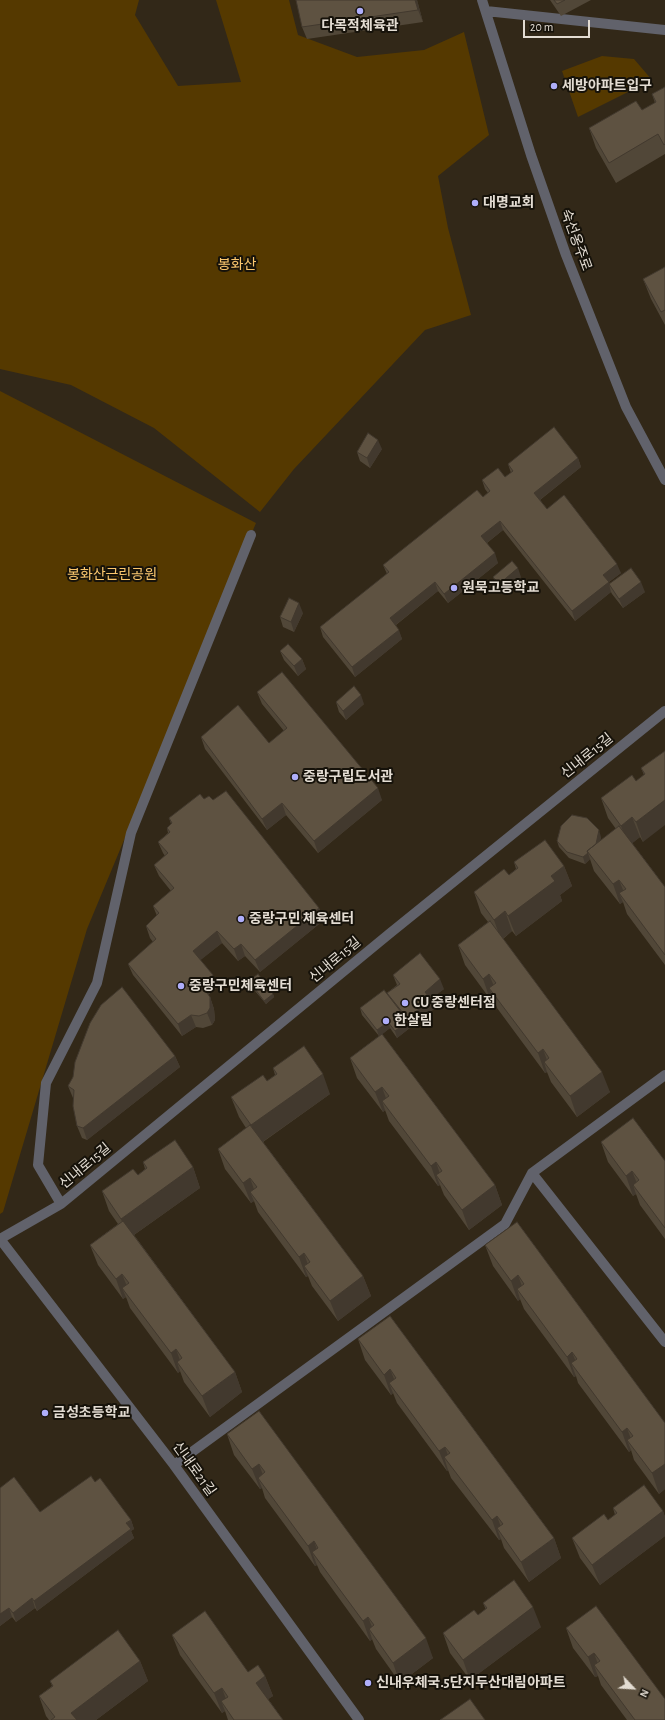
<!DOCTYPE html>
<html>
<head>
<meta charset="utf-8">
<style>
  body { margin:0 }
  #map { position:relative; width:665px; height:1720px; overflow:hidden; background:#322818; font-family:"Alegreya Sans",sans-serif }
  canvas { display:block }
  .north { position:absolute; left:613px; top:1668px; width:40px; height:40px; -webkit-text-stroke:3px #16120a; paint-order:stroke; rotate:115deg; font-size:11px; font-weight:700; line-height:16px; text-align:center; color:#e3dcd2 }
  .north::after { content:''; display:block; margin:auto; width:14px; height:18px; background:#e3dcd2; clip-path:polygon(50% 0,100% 100%,50% 72%,0 100%) }
  .scale { position:absolute; left:523px; top:20px; width:67px; height:18px; box-sizing:border-box; border:2px solid #e3dcd2; border-top:0; padding-left:5px; font-size:12px; line-height:14px; white-space:nowrap; color:#e3dcd2; -webkit-text-stroke:3px #16120a; paint-order:stroke }
</style>
</head>
<body>
<div id="map">
<canvas width="665" height="1720"></canvas>
<div class="north">N</div>
<div class="scale">20 m</div>
</div>
<script>
const g = document.querySelector('canvas').getContext('2d');
g.lineJoin = 'round';
function fillPath(path, color) { g.fillStyle = color; g.fill(path, 'evenodd'); }
const toPath = rows => new Path2D(rows.map(r => 'M' + r).join(''));
function stroke(path, color, width, dash) { g.strokeStyle = color; g.lineWidth = width; g.lineCap = dash ? 'butt' : 'round'; g.setLineDash(dash || []); g.stroke(path); }
function label(font, color, halo, rows, align = 'center') {
  g.font = font + ' "Alegreya Sans","Noto Sans KR",sans-serif'; g.lineWidth = 4; g.setLineDash([]); g.textBaseline = 'middle'; g.strokeStyle = halo; g.fillStyle = color; for (const [text, x, y, turn = 0] of rows) {
    g.save(); g.translate(x, y); g.rotate((+turn || 0) * Math.PI / 180); g.textAlign = isNaN(turn) ? turn : align; if (halo) g.strokeText(text, 0, 0); g.fillText(text, 0, 0); g.restore();
  }
}
fillPath(toPath([
  [0,0,139,0,135,15,178,86,241,82,216,0,289,0,298,35,357,57,424,50,464,32,489,135,438,176,448,228,471,315,425,330,294,469,260,512,154,428,71,385,0,369],
  [602,56,634,59,652,80,578,117,562,71],
  [0,391,256,523,87,929,3,1212,0,1214]
]), '#553900');
stroke(toPath([
  [482,0,531,155,566,255,626,407,665,480],
  [486,11,665,30],
  [532,1173,665,1342],
  [61,1204,38,1165,46,1083,97,983,131,833,251,535],
  [0,1239,61,1204,389,934,665,711],
  [0,1239,174,1465,359,1720],
  [174,1465,505,1224,532,1173,665,1075]
]), '#61626b', 10);
fillPath(toPath([
  [417,0,423,22,307,39,302,27],
  [550,0,591,0,561,16],
  [665,87,665,154,616,183,596,148,589,128,642,110,655,103,652,94],
  [665,267,665,325,651,299,643,279],
  [382,449,370,468,360,461,357,452],
  [578,458,581,467,540,500,547,509,621,573,609,582,610,584,645,592,623,608,612,594,611,592,575,621,503,530,487,543,498,563,448,603,438,591,396,625,402,639,355,677,323,637,320,627,387,574,383,565,488,493,485,489,482,480,505,477,511,473,508,464],
  [493,577,521,577,502,593,497,586],
  [303,613,294,632,283,627,280,617],
  [280,651,302,659,306,669,298,676,284,660],
  [257,692,382,800,318,853,286,815,267,830,205,749,201,737,269,743,284,731,262,704],
  [336,702,364,704,346,720,339,712],
  [665,751,643,842,640,837,632,843,665,887,665,965,627,914,623,902,620,904,594,871,590,859,585,864,569,858,559,847,557,841,601,837,600,841,616,829,608,818,601,798,636,781,644,775,641,768],
  [204,799,213,800,319,908,324,920,260,972,245,956,238,961,222,943,200,960,217,987,208,995,210,997,214,1009,215,1020,212,1025,203,1028,196,1027,182,1036,133,975,128,964,153,942,150,938,146,926,157,916,153,906,171,891,159,876,154,865,165,856,163,853,158,842,168,833,167,828,171,824,169,818],
  [514,862,564,866,572,886,560,895,562,901,516,936,512,931,503,939,610,1092,577,1117,551,1082,547,1072,545,1073,497,1008,493,997,490,999,465,965,458,945,488,922,481,913,474,892,509,875,516,869],
  [393,975,444,989,430,999,434,1009,397,1038,390,1028,382,1034,495,1185,502,1205,469,1230,444,1195,440,1185,438,1186,389,1121,385,1110,383,1112,357,1078,350,1058,379,1036,362,1015,360,1008,388,996,387,993,397,985],
  [249,981,273,994,274,997,266,1004,250,985],
  [175,1056,180,1067,87,1140,82,1138,77,1126,73,1098,68,1086],
  [273,1068,330,1094,263,1142,363,1276,371,1296,338,1321,312,1286,308,1276,306,1277,258,1212,254,1201,251,1203,225,1169,218,1149,246,1128,239,1117,231,1097,267,1081,275,1075],
  [601,1142,665,1161,665,1239,640,1205,636,1194,633,1196,608,1162],
  [143,1162,193,1167,200,1188,134,1235,235,1372,242,1392,210,1417,184,1382,180,1371,178,1373,130,1308,126,1297,123,1299,98,1265,90,1245,118,1224,109,1211,102,1191,138,1175,145,1169],
  [517,1222,665,1423,665,1489,659,1494,634,1460,631,1450,629,1452,578,1383,576,1376,574,1377,524,1309,520,1299,518,1301,493,1266,485,1245],
  [390,1316,554,1538,561,1558,529,1582,504,1548,501,1539,499,1540,451,1478,448,1470,447,1471,397,1403,393,1393,391,1395,365,1360,358,1339],
  [259,1411,433,1658,400,1683,376,1649,372,1639,370,1641,320,1572,317,1565,315,1566,265,1498,262,1488,260,1489,234,1455,227,1434],
  [95,1482,131,1520,134,1529,131,1531,134,1538,37,1611,35,1608,16,1622,12,1617,0,1626,0,1488,40,1512],
  [613,1508,663,1511,665,1517,665,1536,600,1585,580,1558,572,1538,608,1520,615,1515],
  [483,1603,541,1627,470,1680,450,1653,443,1633,478,1615,486,1610],
  [566,1628,665,1720,627,1720,601,1685,598,1676,595,1677,573,1648],
  [172,1635,248,1672,265,1676,273,1696,268,1699,283,1720,228,1720,225,1711,222,1713,180,1655],
  [140,1661,148,1681,96,1720,49,1720,46,1716,39,1696,52,1686,50,1681]
]), '#514738');
fillPath(toPath([
  [415,0,417,0,423,22,418,10],
  [378,440,382,449,370,468,367,458],
  [578,458,581,467,537,502,534,493],
  [500,521,503,530,484,545,481,536],
  [495,553,498,563,448,603,444,594],
  [617,564,621,573,609,582,611,587,609,584,611,592,575,621,572,611,603,575],
  [518,568,521,577,502,593,499,584],
  [435,582,438,591,393,627,390,618],
  [641,582,645,592,623,608,619,599],
  [299,603,303,613,294,632,291,622],
  [399,630,402,639,355,677,352,667],
  [302,659,306,669,298,676,294,666],
  [361,695,364,704,346,720,343,711],
  [378,788,382,800,318,853,314,841],
  [665,800,665,825,643,842,636,822],
  [282,803,286,815,267,830,262,819],
  [632,817,640,837,629,846,621,826],
  [599,830,601,837,598,853,595,846],
  [588,853,590,859,585,864,583,857],
  [564,866,572,886,560,895,562,901,516,936,508,916,551,876],
  [619,880,627,900,619,893,623,902,620,904,613,884],
  [319,908,324,920,260,972,255,960],
  [505,911,512,931,501,940,494,920],
  [217,931,222,943,197,963,193,951],
  [241,944,245,956,238,961,234,949],
  [489,974,497,994,489,988,493,997,490,999,483,979],
  [213,975,217,987,206,997,201,985],
  [440,979,444,989,428,1001,425,992],
  [273,994,274,997,266,1004,264,1001],
  [210,997,214,1009,215,1020,212,1025,207,1013],
  [431,1000,434,1009,397,1038,395,1031,408,1021,407,1018],
  [191,1015,196,1027,182,1036,178,1024],
  [388,1022,390,1028,379,1037,377,1030],
  [543,1049,550,1069,544,1062,547,1072,545,1073,538,1053],
  [175,1056,180,1067,87,1140,83,1128],
  [602,1072,610,1092,577,1117,570,1096],
  [323,1074,330,1094,258,1145,251,1125],
  [382,1087,389,1107,382,1101,385,1110,383,1112,375,1092],
  [436,1162,443,1183,436,1175,440,1185,438,1186,431,1166],
  [193,1167,200,1188,128,1239,121,1219],
  [632,1171,640,1191,633,1185,636,1194,633,1196,626,1176],
  [250,1178,257,1198,250,1192,254,1201,251,1203,243,1183],
  [495,1185,502,1205,469,1230,462,1210],
  [304,1253,311,1274,304,1266,308,1276,306,1277,299,1257],
  [122,1274,130,1294,122,1288,126,1297,123,1299,116,1279],
  [518,1275,525,1295,517,1289,520,1299,518,1301,511,1281],
  [363,1276,371,1296,338,1321,330,1301],
  [176,1349,183,1369,177,1362,180,1371,178,1373,171,1353],
  [572,1352,580,1373,571,1363,576,1376,574,1377,567,1357],
  [390,1369,398,1389,389,1383,393,1393,391,1395,384,1375],
  [235,1372,242,1392,210,1417,202,1396],
  [627,1428,634,1448,627,1440,631,1450,629,1452,622,1432],
  [445,1447,452,1467,444,1457,448,1470,447,1471,439,1451],
  [259,1464,266,1484,258,1478,262,1488,260,1489,252,1469],
  [665,1464,665,1489,659,1494,652,1473],
  [663,1511,665,1517,665,1536,600,1585,592,1565],
  [497,1516,504,1536,497,1528,501,1539,499,1540,492,1520],
  [131,1520,134,1529,131,1531,134,1538,37,1611,34,1601],
  [554,1538,561,1558,529,1582,521,1562],
  [314,1541,321,1562,312,1552,317,1565,315,1566,308,1546],
  [32,1598,35,1608,16,1622,13,1613],
  [533,1607,541,1627,470,1680,463,1660],
  [9,1608,12,1617,0,1626,0,1614],
  [368,1617,376,1637,369,1629,372,1639,370,1641,363,1621],
  [426,1638,433,1658,400,1683,393,1663],
  [594,1653,601,1673,594,1665,598,1676,595,1677,588,1657],
  [140,1661,148,1681,96,1720,74,1720,71,1713],
  [265,1676,273,1696,263,1703,256,1683],
  [222,1688,229,1708,221,1701,225,1711,222,1713,214,1693]
]), '#42392e');
const building = toPath([
  [296,0,415,0,418,10,302,27,296,0],
  [554,0,565,0,557,4,554,0],
  [665,87,665,144,664,145,658,134,609,163,589,128,636,101,642,110,656,102,652,94,665,87],
  [665,267,665,310,661,312,643,279,665,267],
  [554,427,578,458,534,493,547,509,564,495,617,564,603,575,609,582,572,611,500,521,481,536,495,553,444,594,435,582,390,618,399,630,352,667,320,627,389,572,383,565,477,490,483,497,490,491,482,480,498,468,505,477,513,471,508,464,554,427],
  [368,433,378,440,367,458,357,452,368,433],
  [512,561,518,568,499,584,493,577,512,561],
  [631,568,641,582,619,599,609,584,631,568],
  [289,598,299,603,291,622,280,617,289,598],
  [288,644,302,659,294,666,280,651,288,644],
  [282,672,378,788,314,841,282,803,262,819,201,737,238,705,269,743,287,728,257,692,282,672],
  [354,686,361,695,343,711,336,702,354,686],
  [665,751,665,800,636,822,632,817,621,826,601,798,632,775,636,781,645,774,641,768,665,751],
  [226,791,319,908,255,960,241,944,234,949,217,931,193,951,213,975,201,985,210,997,210,1008,207,1013,199,1016,191,1015,178,1024,128,964,156,939,146,926,159,913,153,906,174,888,154,865,168,853,158,842,170,832,167,828,172,823,169,818,200,794,204,799,209,796,213,800,226,791],
  [572,815,587,818,599,830,596,844,587,851,588,853,583,857,567,852,557,841,561,826,572,815],
  [619,826,665,887,665,955,619,893,626,889,619,880,613,884,587,851,619,826],
  [545,840,564,866,551,876,555,881,508,916,505,911,494,920,474,892,504,869,509,875,518,868,514,862,545,840],
  [490,921,602,1072,570,1096,544,1062,549,1058,543,1049,538,1053,489,988,496,983,489,974,483,979,458,945,490,921],
  [420,953,440,979,425,992,431,1000,407,1018,387,993,400,984,393,975,420,953],
  [258,974,273,994,264,1001,249,981,258,974],
  [122,987,175,1056,83,1128,77,1126,73,1106,74,1090,68,1086,73,1077,75,1062,90,1023,101,1005,122,987],
  [384,990,408,1021,395,1031,388,1022,377,1030,360,1008,384,990],
  [382,1034,495,1185,462,1210,436,1175,442,1171,436,1162,431,1166,382,1101,389,1096,382,1087,375,1092,350,1058,382,1034],
  [304,1046,323,1074,251,1125,231,1097,263,1075,267,1081,277,1074,273,1068,304,1046],
  [633,1118,665,1161,665,1228,633,1185,639,1180,632,1171,626,1176,601,1142,633,1118],
  [250,1125,363,1276,330,1301,304,1266,310,1262,304,1253,299,1257,250,1192,257,1187,250,1178,243,1183,218,1149,250,1125],
  [175,1140,193,1167,121,1219,102,1191,133,1169,138,1175,147,1168,143,1162,175,1140],
  [123,1221,235,1372,202,1396,177,1362,182,1358,176,1349,171,1353,122,1288,129,1283,122,1274,116,1279,90,1245,123,1221],
  [517,1222,665,1423,665,1464,652,1473,627,1440,633,1436,627,1428,622,1432,571,1363,577,1359,572,1352,567,1357,517,1289,524,1284,518,1275,511,1281,485,1245,517,1222],
  [390,1316,554,1538,521,1562,497,1528,503,1524,497,1516,492,1520,444,1457,450,1453,445,1447,439,1451,389,1383,396,1378,390,1369,384,1375,358,1339,390,1316],
  [259,1411,426,1638,393,1663,369,1629,374,1625,368,1617,363,1621,312,1552,318,1548,314,1541,308,1546,258,1478,265,1472,259,1464,252,1469,227,1434,259,1411],
  [91,1476,95,1482,100,1478,131,1520,126,1523,131,1529,34,1601,32,1598,13,1613,9,1608,0,1614,0,1488,14,1477,40,1512,91,1476],
  [644,1485,663,1511,592,1565,572,1538,604,1514,608,1520,617,1513,613,1508,644,1485],
  [514,1580,533,1607,463,1660,443,1633,474,1610,478,1615,487,1608,483,1603,514,1580],
  [596,1606,665,1699,665,1720,635,1720,594,1665,600,1661,594,1653,588,1657,566,1628,596,1606],
  [205,1611,248,1672,258,1665,265,1676,256,1683,283,1720,234,1720,221,1701,228,1697,222,1688,214,1693,172,1635,205,1611],
  [118,1630,140,1661,71,1713,77,1720,51,1720,55,1717,39,1696,53,1686,50,1681,118,1630],
  [470,1699,485,1720,440,1720,470,1699]
]);
fillPath(building, '#5e5241');
stroke(building, '#42392e', 1);
for (const [x, y, r, color] of [
  [360,11,4,"#afaefa"],
  [554,86,4,"#afaefa"],
  [475,203,4,"#afaefa"],
  [454,588,4,"#afaefa"],
  [295,777,4,"#afaefa"],
  [241,919,4,"#afaefa"],
  [181,986,4,"#afaefa"],
  [405,1003,4,"#afaefa"],
  [386,1021,4,"#afaefa"],
  [45,1413,4,"#afaefa"],
  [368,1683,4,"#afaefa"]
]) { const dot = new Path2D(); dot.arc(x, y, r, 0, 2 * Math.PI); g.fillStyle = color; g.fill(dot); stroke(dot, '#16120a', 1.5); }
label('bold 14px', '#e3dcd2', '#16120a', [
  ["다목적체육관",360,26,"center"],
  ["세방아파트입구",562,86],
  ["대명교회",483,203],
  ["원묵고등학교",462,588],
  ["중랑구립도서관",303,777],
  ["중랑구민 체육센터",249,919],
  ["중랑구민체육센터",189,986],
  ["CU 중랑센터점",413,1003],
  ["한살림",394,1021],
  ["금성초등학교",53,1413],
  ["신내우체국.5단지두산대림아파트",376,1683]
], 'left');
label('14px', '#e3dcd2', '#16120a', [
  ["숙선옹주로",576,240,70],
  ["신내로15길",587,756,-39],
  ["신내로15길",335,960,-40],
  ["신내로15길",85,1166,-40],
  ["신내로21길",194,1469,54]
]);
label('14px', '#fbc76e', '#16120a', [
  ["봉화산",237,265],
  ["봉화산근린공원",112,575]
]);
</script>
</body>
</html>
